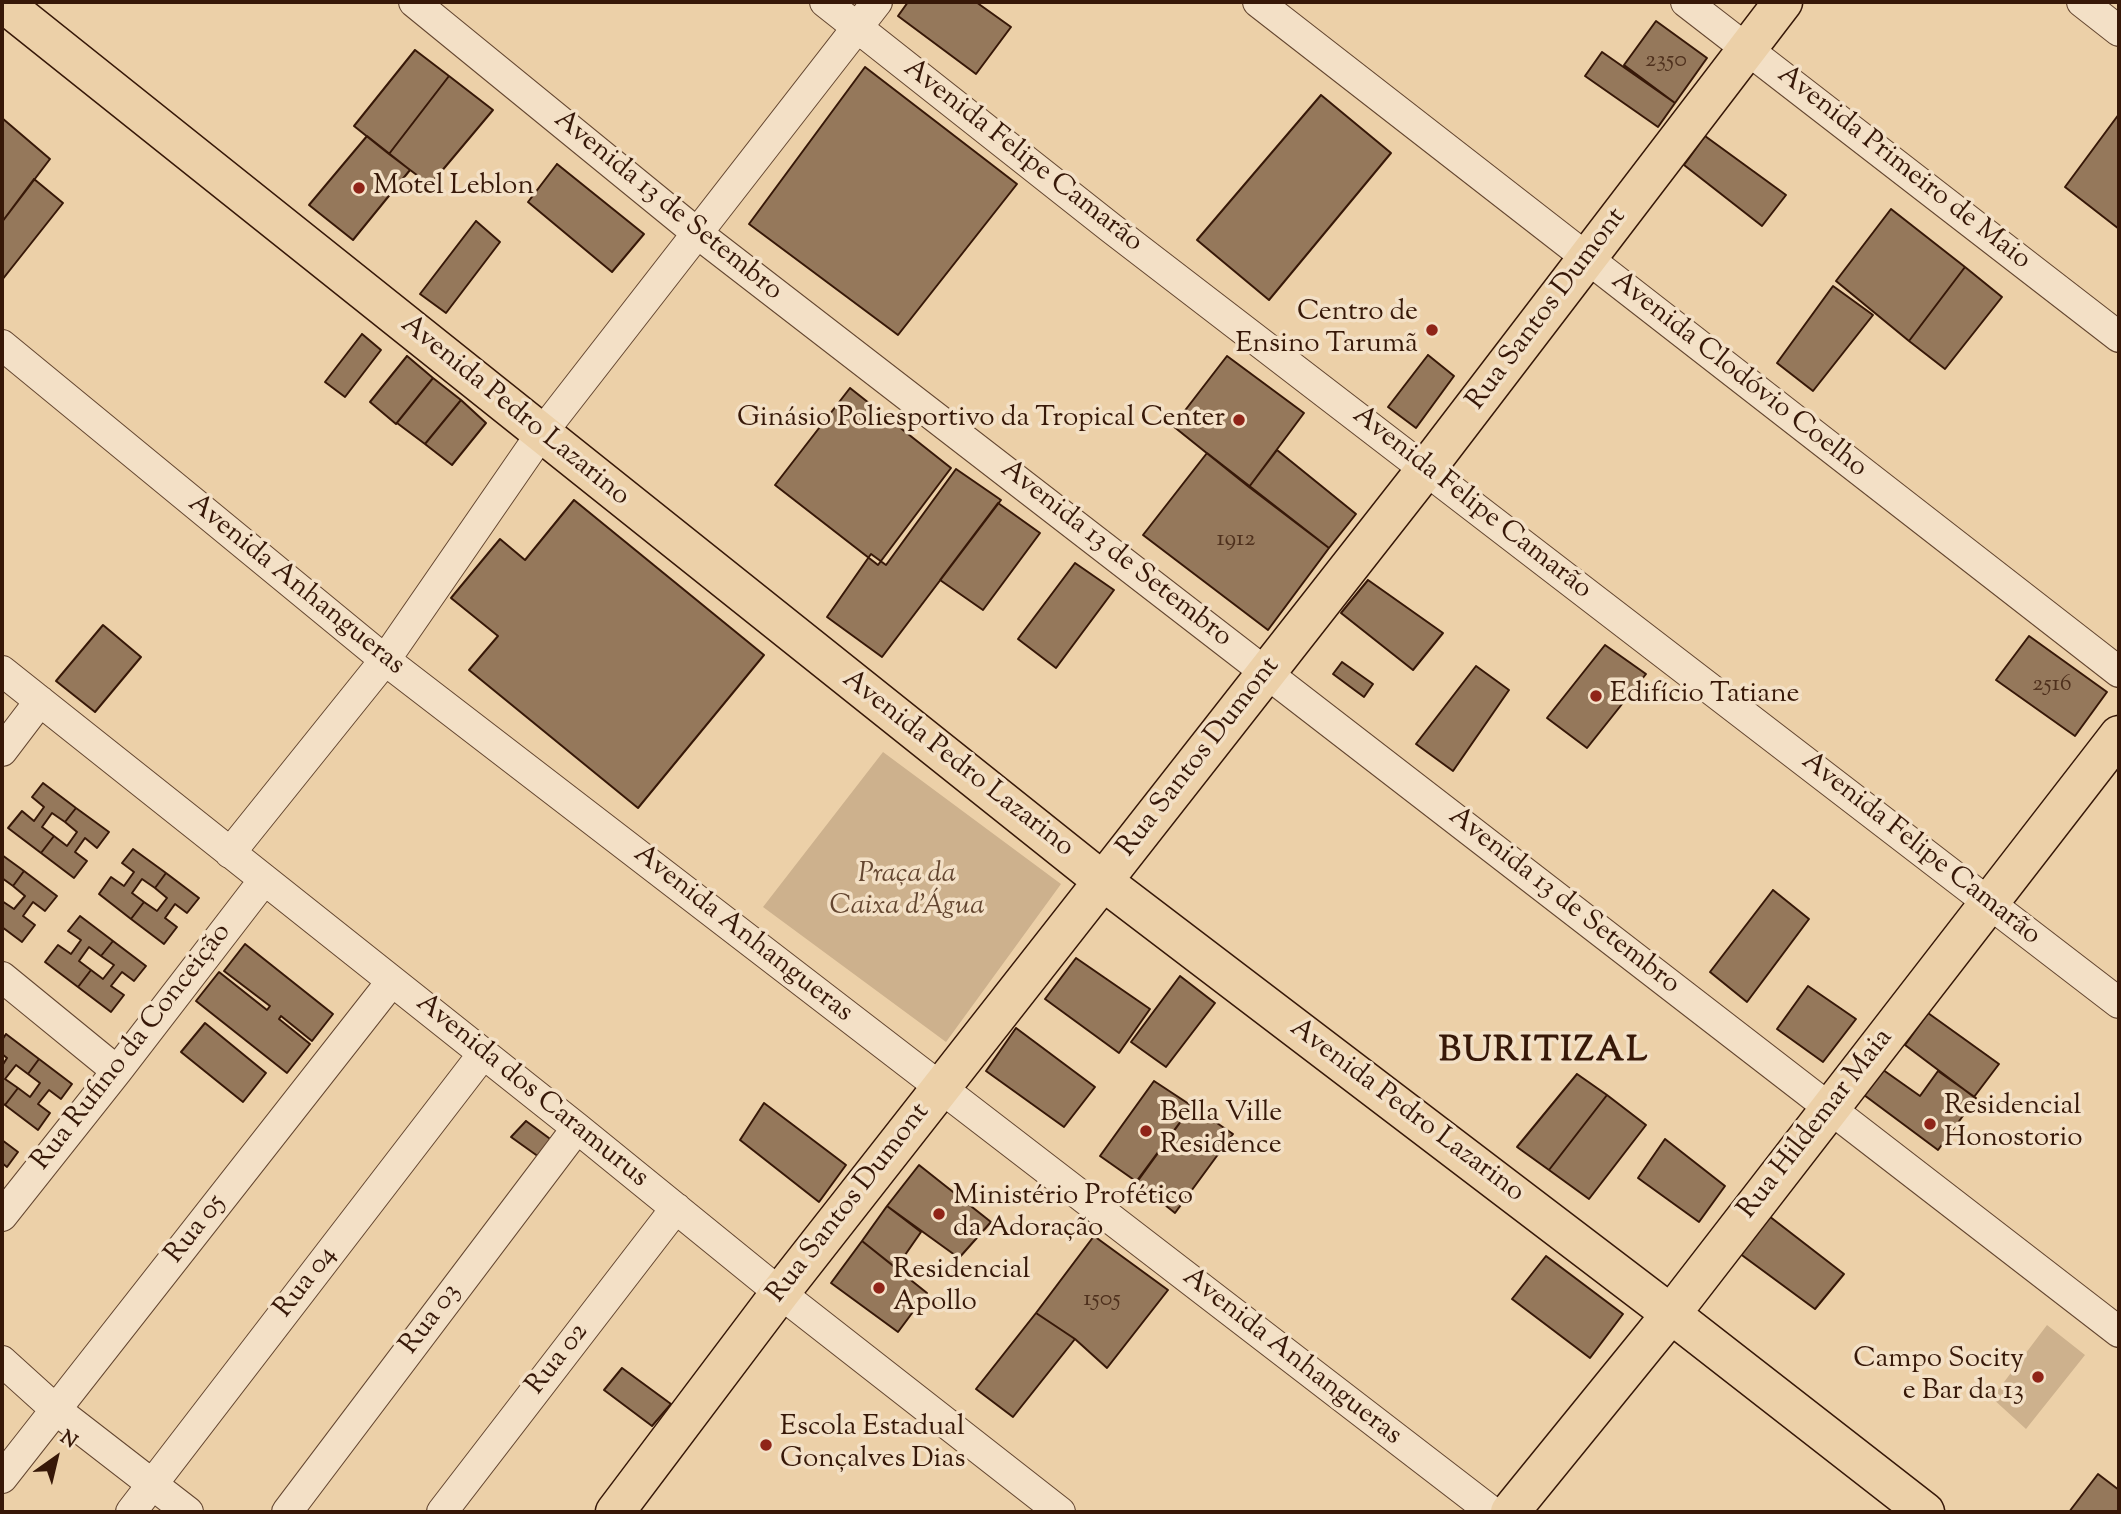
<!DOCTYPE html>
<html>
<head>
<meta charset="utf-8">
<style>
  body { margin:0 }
  #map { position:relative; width:2121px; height:1514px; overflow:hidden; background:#ecd0a8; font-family:"Sorts Mill Goudy",serif }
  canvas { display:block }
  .frame { position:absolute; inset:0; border:4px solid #371808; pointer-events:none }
  .north { position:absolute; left:21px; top:1423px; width:70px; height:70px; -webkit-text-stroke:5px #f3e0c6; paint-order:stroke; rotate:34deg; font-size:19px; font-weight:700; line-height:28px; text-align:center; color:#371808 }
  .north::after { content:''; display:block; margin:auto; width:24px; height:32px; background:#371808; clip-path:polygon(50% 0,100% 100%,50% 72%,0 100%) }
</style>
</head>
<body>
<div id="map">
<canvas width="2121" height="1514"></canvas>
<div class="frame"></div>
<div class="north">N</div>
</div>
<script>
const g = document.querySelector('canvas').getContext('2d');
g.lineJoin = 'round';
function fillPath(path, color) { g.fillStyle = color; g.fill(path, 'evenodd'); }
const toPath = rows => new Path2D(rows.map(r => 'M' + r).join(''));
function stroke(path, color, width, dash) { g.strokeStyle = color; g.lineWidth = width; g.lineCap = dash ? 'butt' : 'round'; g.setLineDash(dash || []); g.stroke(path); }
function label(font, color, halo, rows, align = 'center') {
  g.font = font + ' "Sorts Mill Goudy",serif'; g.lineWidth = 7; g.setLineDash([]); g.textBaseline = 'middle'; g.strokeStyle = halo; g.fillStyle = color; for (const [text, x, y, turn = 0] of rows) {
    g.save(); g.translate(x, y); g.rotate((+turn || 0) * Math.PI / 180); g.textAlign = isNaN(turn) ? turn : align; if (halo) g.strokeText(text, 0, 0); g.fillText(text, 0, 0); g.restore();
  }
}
fillPath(toPath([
  [883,752,1061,884,946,1042,763,907],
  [2047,1325,2085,1355,2026,1429,1992,1398]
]), '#cdb18d');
const building = toPath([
  [908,2,976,2,1011,27,976,74,898,16,908,2],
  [1656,21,1707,58,1675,103,1624,65,1656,21],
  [415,50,449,76,389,154,354,126,415,50],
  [1602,52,1675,103,1658,127,1585,76,1602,52],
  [865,67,1017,184,898,335,749,224,865,67],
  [449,76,493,110,430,185,389,154,449,76],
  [1321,95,1391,153,1269,300,1197,240,1321,95],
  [2119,114,2119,229,2065,187,2119,114],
  [2,118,50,159,2,222,2,118],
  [367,136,410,170,353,240,309,205,367,136],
  [1705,136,1786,195,1762,226,1684,165,1705,136],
  [557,164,644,234,612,272,528,202,557,164],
  [34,179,63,203,2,280,2,222,34,179],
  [1891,209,1965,267,1909,341,1836,281,1891,209],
  [476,221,500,242,446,313,420,294,476,221],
  [1965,267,2002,297,1945,369,1909,341,1965,267],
  [1833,286,1873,315,1813,391,1777,363,1833,286],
  [362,334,381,350,345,397,325,382,362,334],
  [1428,355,1454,376,1416,428,1388,407,1428,355],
  [407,356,433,378,396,424,370,402,407,356],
  [1227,356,1304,413,1249,487,1173,426,1227,356],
  [433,378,461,400,425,444,397,423,433,378],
  [850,388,951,468,878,565,775,485,850,388],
  [461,400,486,423,452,465,425,444,461,400],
  [1277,450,1356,514,1329,548,1249,487,1277,450],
  [1207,453,1329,548,1268,630,1143,535,1207,453],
  [956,469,1001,500,882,657,827,617,871,554,886,565,956,469],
  [574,500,764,655,638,808,469,670,498,636,451,598,500,539,525,560,574,500],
  [998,503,1040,533,983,610,940,580,998,503],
  [1075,563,1114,590,1056,668,1018,639,1075,563],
  [1368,580,1443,633,1413,670,1341,613,1368,580],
  [103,625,141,657,95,712,56,681,103,625],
  [2029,636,2107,692,2075,736,1996,680,2029,636],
  [1605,645,1646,674,1587,748,1547,718,1605,645],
  [1342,662,1373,684,1364,697,1333,674,1342,662],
  [1476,666,1509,690,1453,771,1416,744,1476,666],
  [43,783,76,808,65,822,52,813,42,827,54,836,41,853,8,828,22,811,34,821,44,807,32,797,43,783],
  [76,808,109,832,97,848,85,838,75,852,87,861,74,878,41,853,54,836,67,846,77,832,65,822,76,808],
  [133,849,166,873,155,888,142,879,132,893,144,902,131,919,99,894,111,877,124,886,134,872,122,863,133,849],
  [2,855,24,871,13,886,2,878,2,855],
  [24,871,57,896,45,911,33,902,23,916,35,925,22,942,2,927,2,901,14,909,25,896,13,886,24,871],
  [166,873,199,898,187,913,175,904,165,918,177,927,164,944,131,919,144,902,157,911,167,898,155,888,166,873],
  [1773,890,1809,919,1747,1002,1710,972,1773,890],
  [80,916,113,941,101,956,89,947,79,961,91,970,78,987,45,962,58,945,71,954,81,940,68,931,80,916],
  [113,941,146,966,134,981,122,972,111,986,124,995,111,1012,78,987,91,970,103,979,114,965,101,956,113,941],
  [245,944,333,1014,312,1041,281,1016,279,1019,310,1044,287,1073,196,1001,219,972,267,1010,270,1006,224,971,245,944],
  [1076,958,1150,1009,1119,1053,1045,999,1076,958],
  [1180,976,1215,1003,1166,1067,1131,1042,1180,976],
  [1808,986,1856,1019,1823,1062,1777,1029,1808,986],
  [1928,1013,1999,1064,1974,1097,1905,1045,1928,1013],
  [205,1023,266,1073,243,1102,181,1052,205,1023],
  [1016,1028,1095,1087,1064,1127,986,1071,1016,1028],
  [6,1034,39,1059,28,1074,16,1065,5,1079,18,1088,5,1105,2,1103,2,1066,7,1058,2,1054,2,1040,6,1034],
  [39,1059,72,1084,61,1099,49,1090,38,1104,50,1113,38,1130,5,1105,18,1088,30,1097,40,1083,28,1074,39,1059],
  [1879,1067,1920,1096,1938,1071,1976,1098,1938,1150,1860,1092,1879,1067],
  [1577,1074,1607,1095,1549,1170,1517,1147,1577,1074],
  [1154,1081,1192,1106,1137,1182,1100,1156,1154,1081],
  [1607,1095,1646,1125,1589,1199,1549,1170,1607,1095],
  [764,1103,846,1165,819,1202,740,1140,764,1103],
  [1192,1106,1233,1134,1175,1213,1136,1182,1192,1106],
  [526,1121,557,1144,546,1162,511,1137,526,1121],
  [1665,1139,1725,1186,1699,1222,1638,1178,1665,1139],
  [2,1140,18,1152,7,1167,2,1163,2,1140],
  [919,1165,991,1222,959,1258,887,1206,919,1165],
  [887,1206,921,1232,896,1268,862,1241,887,1206],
  [1769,1216,1844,1274,1815,1309,1739,1253,1769,1216],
  [1094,1236,1168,1290,1107,1368,1075,1339,1036,1313,1094,1236],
  [862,1241,927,1293,898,1332,831,1283,862,1241],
  [1546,1256,1623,1314,1590,1358,1512,1299,1546,1256],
  [1036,1313,1075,1339,1013,1417,976,1389,1036,1313],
  [622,1368,671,1404,652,1426,604,1390,622,1368],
  [2098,1474,2119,1490,2119,1512,2069,1512,2098,1474]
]);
fillPath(building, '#95785b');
stroke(building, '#371808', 2);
const minor = toPath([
  [414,2,697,233,2119,1332],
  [825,2,1111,228,2119,1003],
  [1258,2,2119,672],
  [1686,2,2119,337],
  [2082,2,2119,31],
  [2,345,385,660,1492,1512],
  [2,671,577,1128,780,1293,1060,1512],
  [2,751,40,701],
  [230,853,385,660,541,434,877,2],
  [2,977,117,1071],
  [2,1216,117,1071,264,880],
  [2,1361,55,1409,188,1512],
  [2,1478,392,981],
  [131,1512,483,1054],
  [287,1512,577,1128],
  [442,1512,676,1208]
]);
const major = toPath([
  [2,2,1104,882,1671,1314,1925,1512],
  [615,1512,780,1293,1426,469,1783,2],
  [1510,1512,1671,1314,2119,735]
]);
stroke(minor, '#644630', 32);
stroke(major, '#371808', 41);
stroke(minor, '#f3e0c6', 30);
stroke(major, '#ecd0a8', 38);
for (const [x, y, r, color] of [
  [359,188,7,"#8f2418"],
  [1432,330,7,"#8f2418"],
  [1239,420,7,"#8f2418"],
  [1596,696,7,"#8f2418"],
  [1930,1124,7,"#8f2418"],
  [1146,1131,7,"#8f2418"],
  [939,1214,7,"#8f2418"],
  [879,1288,7,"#8f2418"],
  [2038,1377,7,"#8f2418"],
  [766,1445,7,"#8f2418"]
]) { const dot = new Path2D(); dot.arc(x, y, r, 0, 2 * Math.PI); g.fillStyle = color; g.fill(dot); stroke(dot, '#f3e0c6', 2.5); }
label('24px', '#4e301d', null, [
  ["2350",1666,62],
  ["1912",1236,541],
  ["2516",2052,686],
  ["1505",1102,1301]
]);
label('28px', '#371808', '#f3e0c6', [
  ["Avenida Felipe Camarão",1022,157,38],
  ["Avenida Primeiro de Maio",1903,169,38],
  ["Avenida 13 de Setembro",667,207,39],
  ["Rua Santos Dumont",1548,310,-53],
  ["Avenida Clodóvio Coelho",1738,376,38],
  ["Avenida Pedro Lazarino",514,412,39],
  ["Avenida Felipe Camarão",1471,504,38],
  ["Avenida 13 de Setembro",1115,555,38],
  ["Avenida Anhangueras",295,586,39],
  ["Rua Santos Dumont",1200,758,-52],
  ["Avenida Pedro Lazarino",957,765,38],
  ["Avenida Felipe Camarão",1920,850,38],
  ["Avenida 13 de Setembro",1563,902,38],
  ["Avenida Anhangueras",742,935,38],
  ["Rua Rufino da Conceição",133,1048,-52],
  ["Avenida dos Caramurus",531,1092,39],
  ["Avenida Pedro Lazarino",1406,1112,37],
  ["Rua Hildemar Maia",1817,1125,-52],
  ["Rua Santos Dumont",850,1204,-52],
  ["Rua 05",197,1230,-52],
  ["Rua 04",307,1283,-52],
  ["Rua 03",432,1320,-53],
  ["Avenida Anhangueras",1291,1358,38],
  ["Rua 02",559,1360,-52]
]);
label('28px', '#371808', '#f3e0c6', [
  ["Motel Leblon",373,188],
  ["Centro de",1418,314,"right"],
  ["Ensino Tarumã",1418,346,"right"],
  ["Ginásio Poliesportivo da Tropical Center",1225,420,"right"],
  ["Edifício Tatiane",1610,696],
  ["Residencial",1944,1108],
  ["Honostorio",1944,1140],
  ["Bella Ville",1160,1115],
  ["Residence",1160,1147],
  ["Ministério Profético",953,1198],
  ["da Adoração",953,1230],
  ["Residencial",893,1272],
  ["Apollo",893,1304],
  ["Campo Socity",2024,1361,"right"],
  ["e Bar da 13",2024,1393,"right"],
  ["Escola Estadual",780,1429],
  ["Gonçalves Dias",780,1461]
], 'left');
label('italic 28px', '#644630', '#f3e0c6', [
  ["Praça da",907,876],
  ["Caixa d'Água",907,908]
]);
g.letterSpacing = '2px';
label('bold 35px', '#371808', '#f3e0c6', [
  ["BURITIZAL",1544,1054]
]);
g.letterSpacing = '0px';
</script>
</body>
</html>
